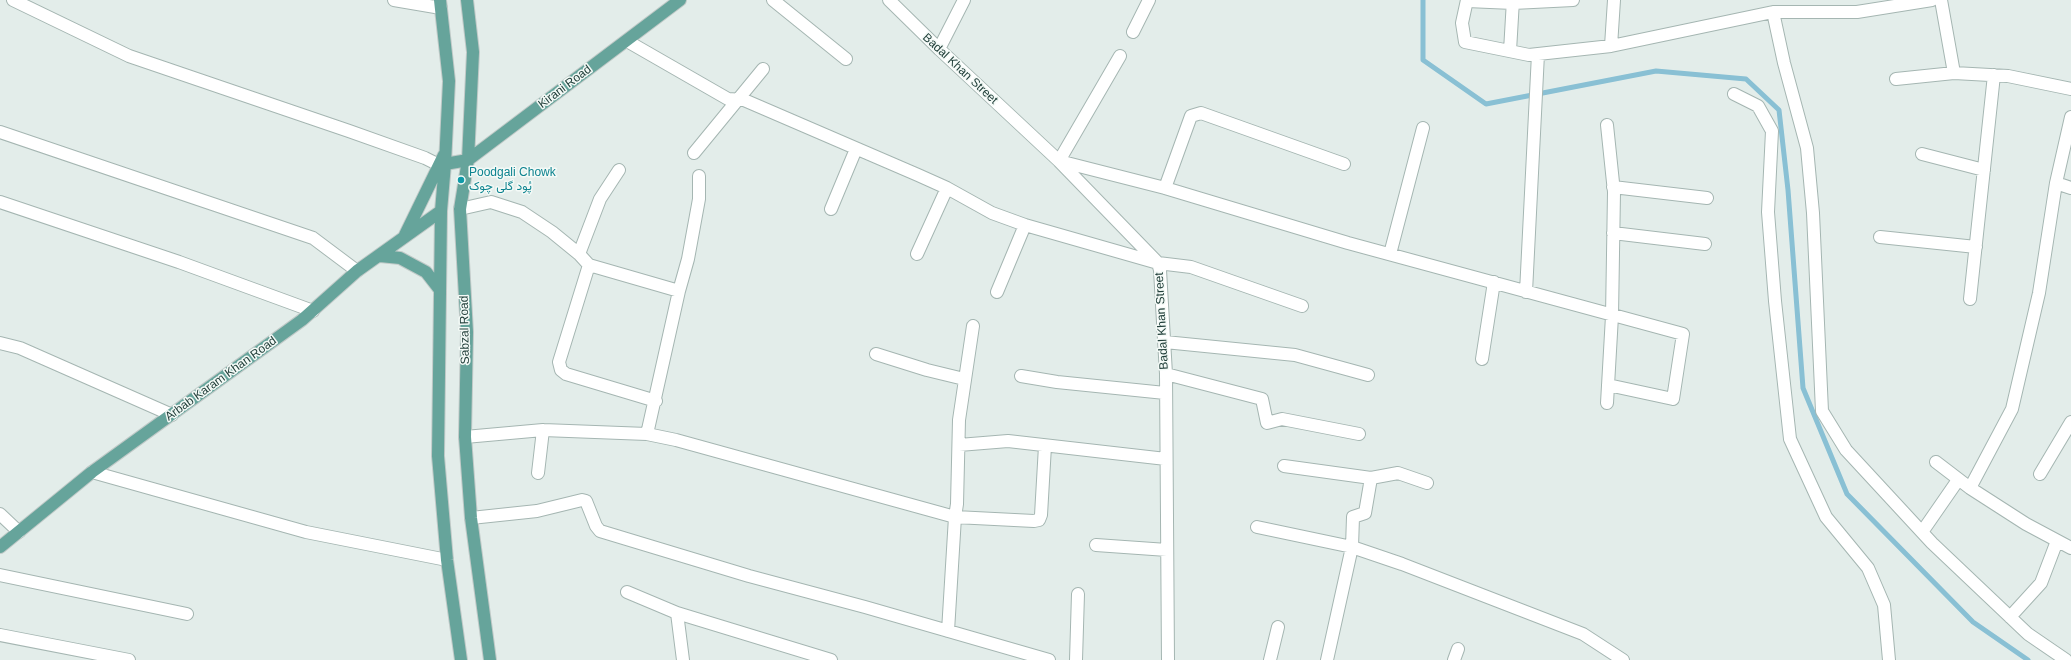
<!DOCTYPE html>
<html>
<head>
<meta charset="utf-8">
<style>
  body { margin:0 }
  canvas { display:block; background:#e3edea }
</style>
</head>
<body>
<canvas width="2071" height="660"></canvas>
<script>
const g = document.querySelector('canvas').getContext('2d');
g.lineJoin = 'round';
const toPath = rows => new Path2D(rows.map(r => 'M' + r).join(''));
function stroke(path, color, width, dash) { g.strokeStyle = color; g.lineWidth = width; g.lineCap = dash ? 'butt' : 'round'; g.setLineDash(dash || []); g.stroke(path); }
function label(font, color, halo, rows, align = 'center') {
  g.font = font + ' Arial,Vazirmatn,sans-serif'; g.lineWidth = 3; g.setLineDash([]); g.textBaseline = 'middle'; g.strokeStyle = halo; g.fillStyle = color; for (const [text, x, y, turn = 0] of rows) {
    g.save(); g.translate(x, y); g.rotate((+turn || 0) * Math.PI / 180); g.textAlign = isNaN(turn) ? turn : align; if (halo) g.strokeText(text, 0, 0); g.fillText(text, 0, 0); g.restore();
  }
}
stroke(toPath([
  [1423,0,1423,60,1486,104,1656,71,1746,79,1779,110,1788,190,1803,388,1847,494,1973,622,2028,660]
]), '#89c0d4', 5);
const minor = toPath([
  [13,0,129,56,349,131,425,158,439,165],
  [394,0,441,8],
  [773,0,846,59],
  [889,0,939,49,1059,161,1158,263,1160,270,1166,374,1168,660],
  [1467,0,1462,23,1465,42,1529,55,1611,46,1773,12,1857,12,1932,0],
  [1941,0,1954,73,2008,76,2071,89],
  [1467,1,1513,3,1573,0],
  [1773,12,1784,63,1807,148,1813,213,1822,411,1846,450,1932,543,2028,634,2066,660],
  [1133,32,1149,0],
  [627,41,728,99,744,100,918,175,947,188,992,213,1025,225,1158,263,1191,267,1302,306],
  [1611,46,1614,0],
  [939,49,964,0],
  [1510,51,1513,0],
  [1120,56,1059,161,1165,188,1348,243,1683,334,1673,399,1608,385],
  [1896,79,1954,73],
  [1734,94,1758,106,1772,131,1768,212,1775,301,1790,439,1826,517,1868,568,1884,605,1889,660],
  [0,132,313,238,357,271],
  [694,153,763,69],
  [1922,154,1984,170],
  [2056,183,2071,188],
  [1613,187,1707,198],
  [1165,188,1191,116,1201,113,1344,164],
  [0,202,179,262,313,311],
  [460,209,491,202,522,212,552,232,579,254,589,265,679,291],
  [831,209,856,149],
  [1613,233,1705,244],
  [1880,237,1976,247],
  [579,254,600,199,619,170],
  [917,254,947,188],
  [1390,254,1423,128],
  [589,265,559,362,561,370,566,374,656,401],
  [997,292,1025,225],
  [1526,292,1538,54],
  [1970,299,1994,75],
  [1165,342,1295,355,1368,375],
  [0,343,20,348,172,415],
  [876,354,927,370,964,379],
  [1482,359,1494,282],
  [1166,374,1262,399,1267,423,1282,419,1359,434],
  [1021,376,1057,382,1165,393],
  [1607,403,1612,316,1614,192,1607,125],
  [647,434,679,291,688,259,699,199,699,176],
  [465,437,543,430,647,434,676,440,955,517,1034,521,1039,520,1041,515,1045,446],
  [959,445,1008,441,1166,459],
  [1936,462,1970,488,2026,524,2071,548],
  [1284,466,1371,478,1398,473,1427,483],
  [92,472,306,532,447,560],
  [538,473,543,430],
  [2040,474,2071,422],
  [1970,488,2012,409,2039,293,2056,183,2071,117],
  [0,514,19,532],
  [471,518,537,511,582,500,586,501,596,526,600,531,749,576,865,607,1049,660],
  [1257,527,1352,547,1402,564,1583,634,1623,660],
  [1922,532,1958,480],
  [1096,545,1167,550],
  [0,575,187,614],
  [627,592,677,613,831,660],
  [677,613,683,660],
  [2010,617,2041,583,2057,541],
  [948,631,955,517,957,504,959,420,973,326],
  [0,635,129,660],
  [1076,660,1078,594],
  [1270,660,1278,627],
  [1327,660,1352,547,1353,517,1365,513,1371,478],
  [1454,660,1458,649]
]);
const major = toPath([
  [440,0,449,81,445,164,441,211,438,456,447,560,461,660],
  [467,0,473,52,468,160,460,209,467,332,465,437,471,518,490,660],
  [445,164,468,160,680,0],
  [405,235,444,155],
  [380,256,400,258,426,272,440,290],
  [0,547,92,472,302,320,357,271,441,211]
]);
stroke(minor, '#a5b6b2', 14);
stroke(major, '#c1cac8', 14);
stroke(minor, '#fff', 12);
stroke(major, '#66a49b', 12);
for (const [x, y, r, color] of [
  [461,180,4,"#0f9aa8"]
]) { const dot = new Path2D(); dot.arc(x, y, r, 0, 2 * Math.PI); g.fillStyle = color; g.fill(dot); stroke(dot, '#f4faf7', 1.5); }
label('12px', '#22403b', '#f4faf7', [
  ["Badal Khan Street",960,69,43],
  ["Kirani Road",565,87,-37],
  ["Badal Khan Street",1162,321,-93],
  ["Sabzal Road",465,330,-91],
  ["Arbab Karam Khan Road",221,379,-36]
]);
label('12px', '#0d838f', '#f4faf7', [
  ["Poodgali Chowk",469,173],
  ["پُود گلی چوک",469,187]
], 'left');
</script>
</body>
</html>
